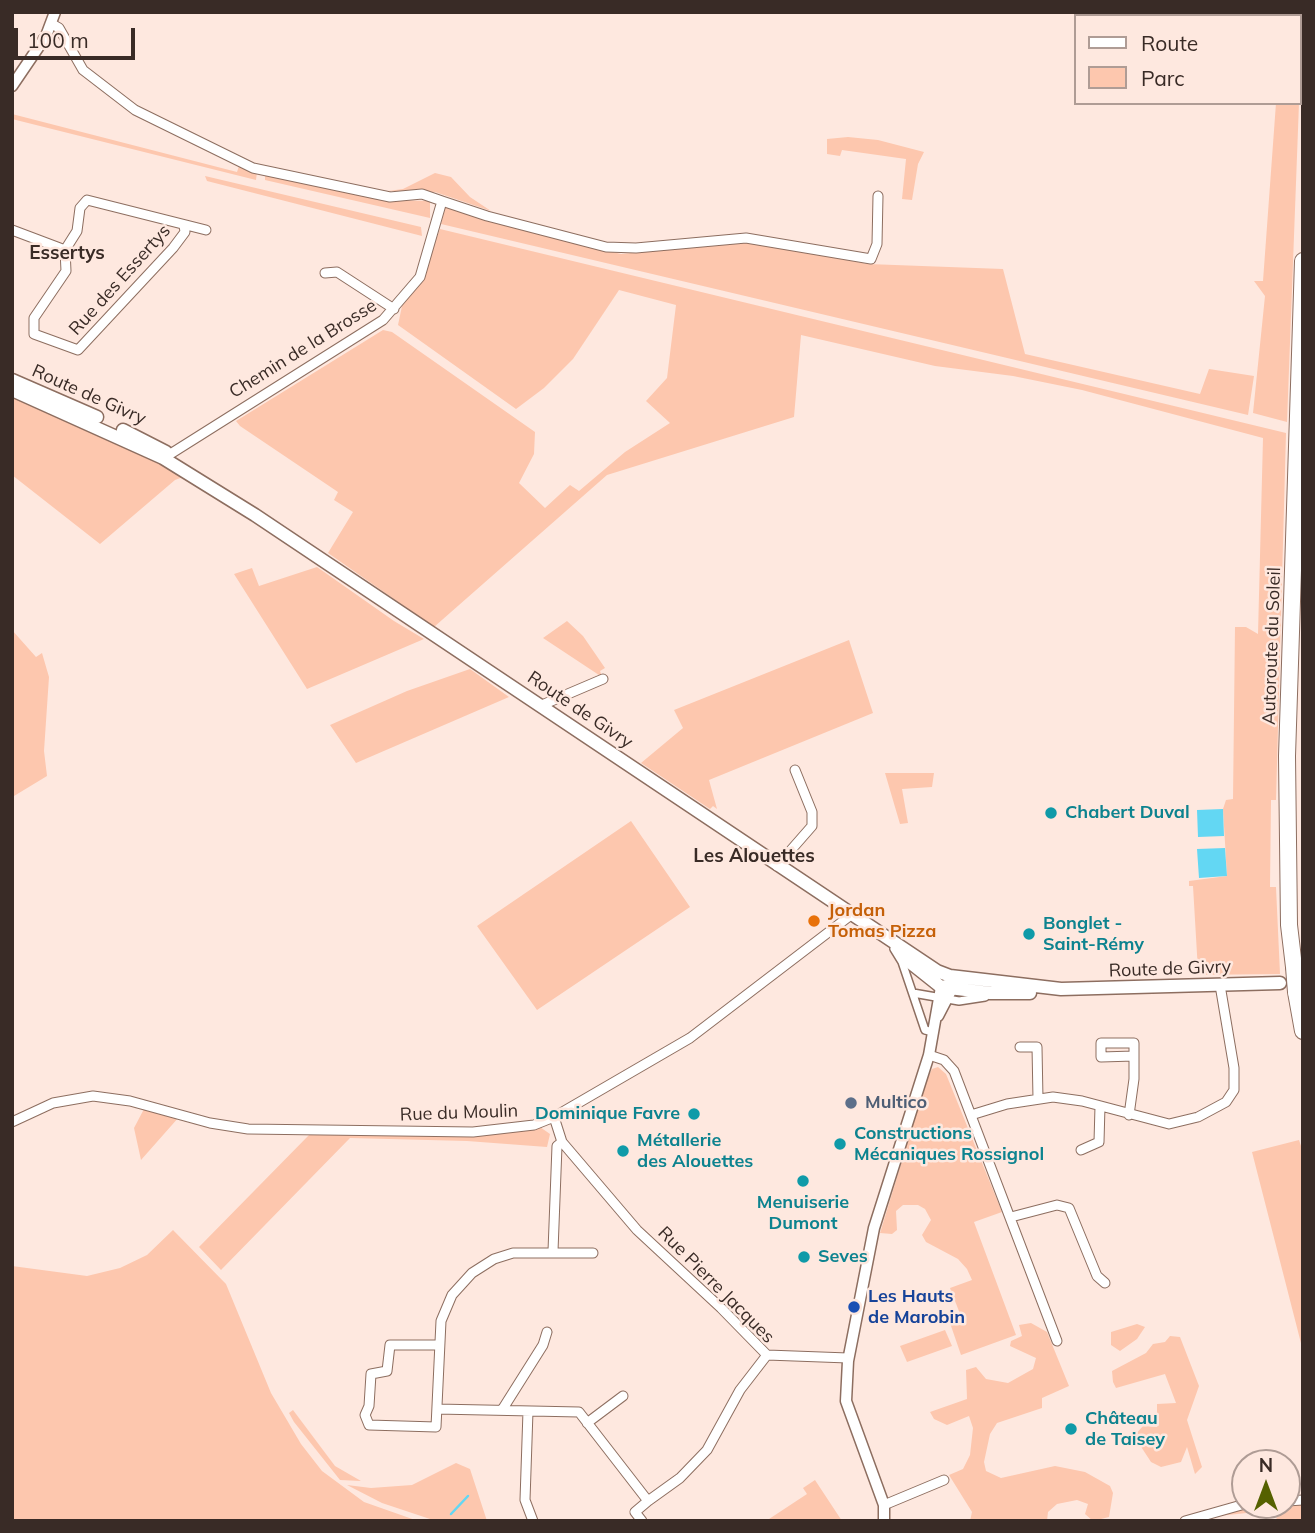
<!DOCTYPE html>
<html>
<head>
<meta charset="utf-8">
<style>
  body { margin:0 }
  #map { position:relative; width:1315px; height:1533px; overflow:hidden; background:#fee8df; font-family:Mulish,sans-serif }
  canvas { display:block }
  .frame { position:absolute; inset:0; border:14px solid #392b26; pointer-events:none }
  .legend { position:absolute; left:1074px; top:14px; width:228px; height:91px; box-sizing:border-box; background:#fee8df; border:2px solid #af9c95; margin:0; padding:9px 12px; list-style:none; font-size:21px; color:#392b26 }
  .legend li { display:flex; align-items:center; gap:14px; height:35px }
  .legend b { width:35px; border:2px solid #af9c95 }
  .north { position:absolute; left:1231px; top:1449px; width:70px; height:70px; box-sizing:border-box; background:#fee8df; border:2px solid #af9c95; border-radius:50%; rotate:0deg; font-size:19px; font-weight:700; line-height:28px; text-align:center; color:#392b26 }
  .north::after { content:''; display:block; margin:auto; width:24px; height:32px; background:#556100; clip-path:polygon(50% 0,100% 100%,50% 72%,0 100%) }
  .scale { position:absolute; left:14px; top:28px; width:121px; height:32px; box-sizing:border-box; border:4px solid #392b26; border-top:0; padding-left:9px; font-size:21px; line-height:24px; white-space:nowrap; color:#392b26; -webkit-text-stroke:5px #fee8df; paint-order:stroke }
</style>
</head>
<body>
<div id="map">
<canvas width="1315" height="1533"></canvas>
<div class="frame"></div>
<ul class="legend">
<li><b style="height:9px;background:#fff"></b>Route</li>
<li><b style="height:19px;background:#fdc7ae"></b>Parc</li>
</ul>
<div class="north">N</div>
<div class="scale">100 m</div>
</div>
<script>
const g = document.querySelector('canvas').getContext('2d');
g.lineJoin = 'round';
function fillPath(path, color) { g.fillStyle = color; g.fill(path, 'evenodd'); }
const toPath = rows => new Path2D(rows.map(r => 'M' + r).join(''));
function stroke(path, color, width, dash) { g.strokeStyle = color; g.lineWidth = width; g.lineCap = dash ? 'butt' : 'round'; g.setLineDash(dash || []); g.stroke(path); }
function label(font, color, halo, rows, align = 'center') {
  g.font = font + ' Mulish,sans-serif'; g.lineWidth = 5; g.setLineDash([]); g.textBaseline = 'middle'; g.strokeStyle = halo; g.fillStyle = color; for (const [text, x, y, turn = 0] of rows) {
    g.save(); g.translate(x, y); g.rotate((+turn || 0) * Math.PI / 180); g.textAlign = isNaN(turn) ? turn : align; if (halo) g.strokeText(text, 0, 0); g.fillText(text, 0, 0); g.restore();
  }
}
fillPath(toPath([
  [1276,103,1299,103,1287,422,1253,413,1265,296,1254,281,1263,281],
  [12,114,237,172,239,166,257,172,256,180,12,119],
  [848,137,878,140,924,152,918,164,912,200,902,199,906,159,842,150,840,156,827,154,827,139],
  [435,173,451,177,470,197,491,211,435,192,388,191,403,189],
  [265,174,390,200,430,201,430,218,265,180],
  [205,176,421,227,422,236,207,181],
  [446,205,484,219,621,254,745,241,868,264,1003,269,1025,354,1200,394,1209,369,1254,376,1248,415,441,224],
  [440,229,1286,433,1276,800,1271,800,1270,887,1276,887,1280,974,1193,975,1198,971,1193,886,1189,886,1189,881,1227,876,1223,809,1226,800,1233,799,1235,627,1246,627,1258,634,1263,438,1082,390,1013,376,935,366,801,335,794,417,607,475,434,627,328,553,353,512,334,500,338,492,240,426,236,421,383,330,392,332,535,432,534,454,519,483,545,508,570,485,579,491,625,452,670,423,646,401,667,378,676,305,619,290,573,359,544,388,516,409,398,325,402,306,422,276],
  [12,394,141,450,183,477,175,480,100,544,12,475],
  [317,567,394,621,424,639,307,689,234,574,252,568,259,586],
  [567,621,583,636,605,668,600,671,602,677,543,638],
  [12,630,36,657,42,653,49,677,44,751,47,776,14,796],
  [849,640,873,713,709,780,717,809,713,806,710,809,641,763,683,728,674,710],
  [470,669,509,697,356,763,330,725,407,691],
  [885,773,934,773,932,787,902,789,908,823,900,824],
  [631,821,690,907,537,1010,477,926],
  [938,1067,946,1074,1002,1212,974,1222,1016,1335,961,1355,950,1323,962,1319,950,1288,972,1280,967,1269,958,1259,926,1242,922,1235,931,1220,925,1209,918,1205,903,1205,896,1211,897,1230,892,1234,880,1233,927,1079,932,1069],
  [144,1109,179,1117,141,1160,134,1128],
  [540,1127,550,1134,547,1147,467,1141,350,1138,221,1270,199,1247,310,1134],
  [1299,1140,1303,1152,1303,1351,1252,1152],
  [173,1230,226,1284,271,1393,301,1444,322,1471,364,1502,418,1521,12,1521,12,1266,87,1276,120,1268,147,1255],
  [1031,1323,1047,1332,1069,1386,1042,1398,1042,1408,997,1423,990,1434,984,1462,986,1471,1001,1478,1055,1466,1085,1472,1110,1486,1113,1493,1109,1517,1093,1521,1085,1514,1088,1504,1077,1500,1057,1504,1048,1512,1047,1521,970,1521,972,1512,949,1475,963,1469,970,1455,973,1428,969,1416,947,1425,934,1419,930,1412,967,1399,966,1370,976,1367,986,1379,1008,1383,1033,1369,1036,1358,1010,1346,1011,1341,1022,1336,1019,1325],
  [1137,1324,1145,1327,1137,1339,1120,1351,1111,1345,1111,1332],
  [945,1330,952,1346,907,1362,900,1346],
  [1170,1336,1180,1337,1199,1386,1187,1420,1202,1467,1195,1474,1187,1447,1181,1462,1161,1467,1151,1462,1134,1436,1143,1426,1157,1427,1157,1404,1176,1403,1165,1374,1116,1388,1113,1382,1112,1371,1146,1353,1153,1344,1165,1342],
  [293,1410,335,1466,361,1481,340,1480,294,1422,289,1413],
  [456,1463,470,1469,487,1521,436,1521,382,1503,347,1485,371,1488,412,1485],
  [815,1480,842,1521,766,1521,807,1494,803,1488],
  [1303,1504,1303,1521,1277,1521,1275,1510,1218,1516,1249,1508]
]), '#fdc7ae');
fillPath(toPath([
  [1223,809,1224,836,1198,837,1197,810],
  [1225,848,1227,876,1199,878,1197,849]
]), '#63d7f3');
stroke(toPath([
  [451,1514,468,1496]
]), '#63d7f3', 2.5);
const pedestrian = toPath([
  [894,949,902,962,925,1030,933,1032],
  [913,993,959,1001,985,997]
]);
const minor = toPath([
  [52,24,59,28,83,70,135,110,253,168,390,197,422,194,442,201,420,277,383,320,164,458],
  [442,201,487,216,606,247,636,248,746,238,871,259,877,244,878,196],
  [184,225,185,232,173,248,78,350,34,334,34,318,66,271,65,250,77,231,80,208,87,200,206,230],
  [12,230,65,250],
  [325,273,337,272,394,309],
  [542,705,603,679],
  [777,866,812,826,812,812,795,770],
  [1020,1047,1037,1047,1038,1099],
  [929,1055,944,1060,954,1071,1057,1341],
  [971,1115,1007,1104,1053,1097,1082,1101,1169,1124,1198,1117,1226,1102,1234,1090,1234,1068,1220,985],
  [1129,1115,1134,1079,1134,1043,1101,1043,1101,1057,1134,1056],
  [554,1117,562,1142,637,1230,721,1308,767,1355],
  [12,1122,53,1103,93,1096,130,1101,210,1123,248,1129,473,1132,534,1125,554,1117,690,1038,851,915],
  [1081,1150,1099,1142,1100,1106],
  [1011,1217,1057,1205,1069,1208,1097,1276,1105,1283],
  [553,1251,557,1146,562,1142],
  [439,1345,390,1345,387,1371,371,1374,369,1406,365,1415,369,1425,436,1427,441,1321,452,1295,472,1273,494,1259,513,1253,593,1253],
  [767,1355,848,1358],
  [437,1409,579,1412,648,1501,680,1478,707,1450,740,1390,767,1355],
  [502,1410,543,1345,547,1332],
  [528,1411,525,1500,533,1521],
  [587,1423,623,1396],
  [1287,1501,1303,1500],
  [884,1505,944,1480],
  [642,1521,635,1512,648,1501],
  [1185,1521,1245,1504]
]);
const tertiary = toPath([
  [12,86,46,36,55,12],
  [938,1016,952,989,951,983],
  [884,1521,884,1505,846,1401,848,1361,874,1228,929,1055,941,987,946,985]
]);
const secondary = toPath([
  [12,380,97,417],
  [12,390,163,458,255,515,937,971,950,976,1061,989,1280,983],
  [123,430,166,452],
  [902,956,941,987,990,993,1030,993]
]);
const motorway = toPath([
  [1294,967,1289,925,1287,756,1303,261],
  [1296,992,1303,1031]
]);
stroke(pedestrian, '#8d6e60', 10);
stroke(minor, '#8d6e60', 11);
stroke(tertiary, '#8d6e60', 13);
stroke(secondary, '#8d6e60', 15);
stroke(motorway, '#8d6e60', 18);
stroke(pedestrian, '#fff', 7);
stroke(minor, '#fff', 9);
stroke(tertiary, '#fff', 10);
stroke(secondary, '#fff', 12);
stroke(motorway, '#fff', 16);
const motorwayBridge = toPath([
  [1294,967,1296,992]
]);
stroke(motorwayBridge, '#8d6e60', 18, []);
stroke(motorwayBridge, '#fff', 16);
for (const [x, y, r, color] of [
  [1051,813,7,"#0f9aa8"],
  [814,921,7,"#e8710a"],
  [1029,934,7,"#0f9aa8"],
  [851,1103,7,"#5c6f8a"],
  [694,1114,7,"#0f9aa8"],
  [840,1144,7,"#0f9aa8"],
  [623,1151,7,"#0f9aa8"],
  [803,1181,7,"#0f9aa8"],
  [804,1257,7,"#0f9aa8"],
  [854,1307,7,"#1a4fb4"],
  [1071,1429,7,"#0f9aa8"]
]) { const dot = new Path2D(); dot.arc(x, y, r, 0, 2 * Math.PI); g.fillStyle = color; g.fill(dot); stroke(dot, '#fee8df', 2.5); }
label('18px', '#392b26', '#fee8df', [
  ["Rue des Essertys",120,280,-48],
  ["Chemin de la Brosse",303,349,-32],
  ["Route de Givry",89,395,24],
  ["Autoroute du Soleil",1272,646,-88],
  ["Route de Givry",580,710,34],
  ["Route de Givry",1170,969,-2],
  ["Rue du Moulin",459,1113,-2],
  ["Rue Pierre Jacques",716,1285,45]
]);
label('bold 18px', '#0d838f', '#fee8df', [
  ["Chabert Duval",1065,813],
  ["Bonglet -",1043,924],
  ["Saint-Rémy",1043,945],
  ["Dominique Favre",680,1114,"right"],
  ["Constructions",854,1134],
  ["Mécaniques Rossignol",854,1155],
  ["Métallerie",637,1141],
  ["des Alouettes",637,1162],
  ["Menuiserie",803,1203,"center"],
  ["Dumont",803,1224,"center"],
  ["Seves",818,1257],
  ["Château",1085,1419],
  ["de Taisey",1085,1440]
], 'left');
label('bold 18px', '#c56008', '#fee8df', [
  ["Jordan",828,911],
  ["Tomas Pizza",828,932]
], 'left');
label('bold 18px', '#4e5e75', '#fee8df', [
  ["Multico",865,1103]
], 'left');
label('bold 18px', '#164399', '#fee8df', [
  ["Les Hauts",868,1297],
  ["de Marobin",868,1318]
], 'left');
label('bold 19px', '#392b26', '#fee8df', [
  ["Essertys",67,253],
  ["Les Alouettes",754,856]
]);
</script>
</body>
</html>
